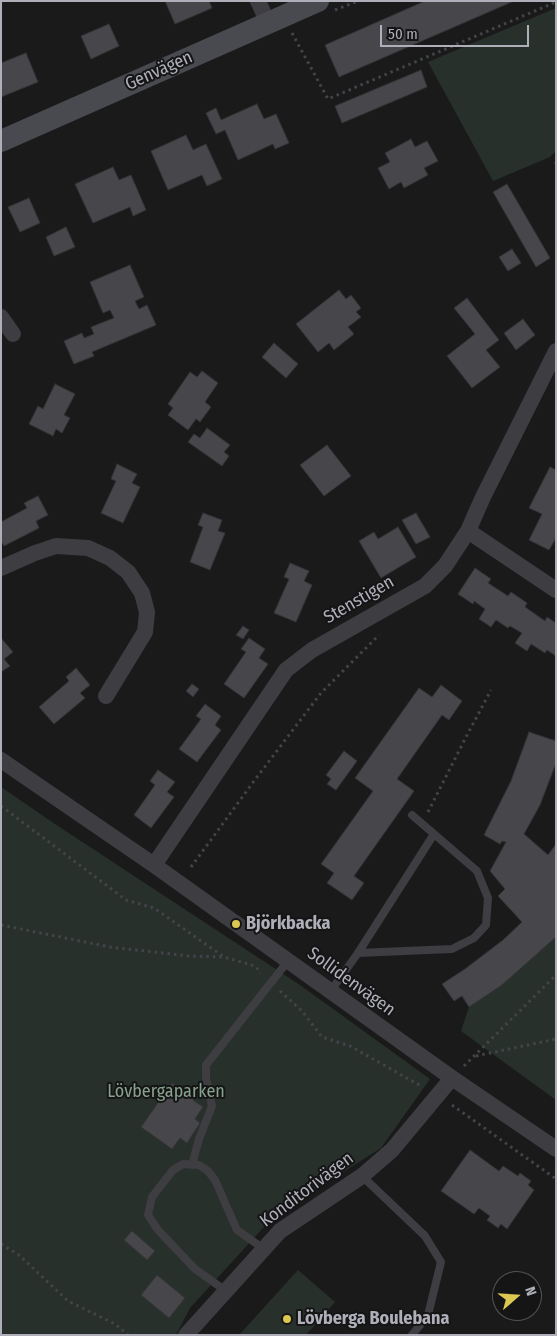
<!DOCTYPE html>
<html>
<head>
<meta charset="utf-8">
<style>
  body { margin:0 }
  #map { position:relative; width:557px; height:1336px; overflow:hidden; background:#1a1a1b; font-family:"Fira Sans Condensed",sans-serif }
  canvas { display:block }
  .frame { position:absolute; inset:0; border:2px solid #aeafb9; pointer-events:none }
  .north { position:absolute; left:492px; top:1271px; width:50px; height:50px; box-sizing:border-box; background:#151516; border:1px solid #525357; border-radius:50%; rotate:71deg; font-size:14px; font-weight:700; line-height:20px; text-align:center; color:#aeafb9 }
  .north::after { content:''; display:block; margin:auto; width:18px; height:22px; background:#dcc751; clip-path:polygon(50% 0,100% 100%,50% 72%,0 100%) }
  .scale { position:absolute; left:380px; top:25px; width:149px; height:22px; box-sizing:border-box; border:2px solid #aeafb9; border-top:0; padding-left:6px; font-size:15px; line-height:18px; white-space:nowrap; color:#aeafb9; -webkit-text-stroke:4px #151516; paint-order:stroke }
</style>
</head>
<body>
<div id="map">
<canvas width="557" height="1336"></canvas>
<div class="frame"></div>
<div class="north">N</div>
<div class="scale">50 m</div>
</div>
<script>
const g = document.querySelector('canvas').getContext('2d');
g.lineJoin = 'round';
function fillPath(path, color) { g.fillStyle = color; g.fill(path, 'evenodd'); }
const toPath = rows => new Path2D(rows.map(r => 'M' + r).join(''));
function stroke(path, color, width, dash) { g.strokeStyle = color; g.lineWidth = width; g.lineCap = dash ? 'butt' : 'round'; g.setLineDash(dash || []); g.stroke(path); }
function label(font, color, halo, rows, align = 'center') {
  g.font = font + ' "Fira Sans Condensed",sans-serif'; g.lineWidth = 4; g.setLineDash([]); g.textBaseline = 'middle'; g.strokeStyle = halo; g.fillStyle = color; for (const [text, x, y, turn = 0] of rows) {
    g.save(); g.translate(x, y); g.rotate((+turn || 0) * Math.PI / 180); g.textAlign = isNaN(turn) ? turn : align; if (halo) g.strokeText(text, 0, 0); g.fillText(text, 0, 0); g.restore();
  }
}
fillPath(toPath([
  [556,8,556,151,550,157,493,181,428,62],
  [1,787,55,824,300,985,430,1079,381,1148,274,1216,190,1308,176,1335,1,1335],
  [556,937,556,1100,461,1031,469,1007,502,985],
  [298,1270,335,1302,306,1335,239,1335]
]), '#28302b');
const building = toPath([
  [165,1,209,1,212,8,175,24,165,1],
  [425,1,514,1,339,77,325,45,425,1],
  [109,24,119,46,91,59,81,36,109,24],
  [26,53,38,82,1,97,1,63,26,53],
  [421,70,427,87,342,123,335,106,421,70],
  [257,104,264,119,276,114,289,143,275,149,273,144,238,160,225,130,216,134,206,113,216,108,221,120,257,104],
  [186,135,193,150,206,144,222,179,207,186,202,175,168,190,151,151,186,135],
  [411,139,415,147,427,141,438,161,424,168,428,175,404,188,401,182,389,189,378,168,390,162,385,153,411,139],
  [113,167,119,180,131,175,146,210,133,216,130,207,93,223,75,184,113,167],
  [507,184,550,258,536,267,493,192,507,184],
  [29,198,40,223,20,232,8,207,29,198],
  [66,227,75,247,54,256,46,237,66,227],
  [512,249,521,263,508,271,499,257,512,249],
  [130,265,144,297,135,301,139,309,147,305,156,325,92,352,94,356,74,364,64,341,82,333,84,338,94,334,91,327,114,318,110,310,103,313,90,282,130,265],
  [339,290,346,299,351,295,361,308,356,312,361,317,348,327,354,334,334,350,329,343,318,352,296,324,339,290],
  [467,298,499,340,486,350,500,367,472,388,447,356,475,334,454,308,467,298],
  [523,319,535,335,516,350,504,333,523,319],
  [274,343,298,364,286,378,262,357,274,343],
  [202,371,218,383,205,402,211,407,200,422,196,419,188,430,168,415,173,408,168,404,190,372,197,377,202,371],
  [55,384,75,394,64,415,70,418,62,433,56,429,53,436,29,424,38,406,43,409,55,384],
  [207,428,230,445,224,452,229,456,222,466,188,442,194,434,200,438,207,428],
  [327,445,351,476,324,496,300,465,327,445],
  [117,464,137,474,132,483,140,487,123,523,101,513,116,481,111,479,117,464],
  [550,467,556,470,556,538,549,550,529,540,542,514,529,508,550,467],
  [38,496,48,515,36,521,39,528,4,546,1,541,1,522,27,508,24,503,38,496],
  [203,513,222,520,218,531,225,533,210,570,190,562,203,527,198,525,203,513],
  [416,513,430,537,416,544,402,520,416,513],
  [398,527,416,557,381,578,359,541,374,532,378,539,398,527],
  [290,563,309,571,304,581,312,585,296,622,274,613,289,579,284,577,290,563],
  [475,568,491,579,488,583,508,596,511,592,527,603,525,607,545,621,547,617,556,623,556,656,547,650,545,653,531,644,527,651,515,643,522,633,510,626,508,628,496,620,491,627,479,619,485,609,474,601,473,604,458,594,475,568],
  [243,626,249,630,243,639,236,635,243,626],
  [1,638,13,652,4,659,10,666,1,672,1,638],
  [249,638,265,649,259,658,268,664,244,698,224,684,246,652,241,649,249,638],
  [76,668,90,685,80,693,85,698,54,724,39,707,69,681,66,677,76,668],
  [192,684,199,689,193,697,186,691,192,684],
  [441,685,462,701,449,720,442,715,397,779,414,791,354,876,364,883,352,900,327,883,334,873,321,864,373,791,355,778,419,688,432,697,441,685],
  [205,704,221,716,215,725,221,730,197,762,179,749,201,719,196,716,205,704],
  [529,732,556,741,556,763,540,805,524,834,548,855,556,844,556,937,502,985,469,1007,462,996,454,1001,442,984,465,969,503,940,522,922,498,896,505,889,490,871,506,842,502,841,500,844,484,835,511,781,529,732],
  [344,751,357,761,336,790,327,784,331,779,326,775,344,751],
  [158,770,175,782,167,792,174,797,151,828,134,815,155,785,150,781,158,770],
  [172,1083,183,1091,186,1086,197,1094,193,1100,203,1107,195,1119,200,1123,187,1143,180,1138,172,1149,141,1127,172,1083],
  [470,1150,499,1171,503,1166,518,1176,520,1173,531,1181,528,1185,534,1190,507,1229,501,1224,498,1228,487,1220,490,1216,479,1208,474,1214,441,1191,470,1150],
  [132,1231,155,1251,147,1260,124,1240,132,1231],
  [157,1275,185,1298,169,1318,141,1295,157,1275]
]);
fillPath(building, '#47474b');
stroke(building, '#343437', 1);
stroke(toPath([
  [335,10,358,1],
  [292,33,328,99,556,2],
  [556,162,556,164],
  [1,806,126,900,154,908,224,957,255,966,261,973],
  [428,812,465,739,491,690],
  [191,867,254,781,321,693,379,635],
  [1,925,110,947,189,956,223,957],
  [280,991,302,1011,322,1037,350,1046,421,1086],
  [476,1056,556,1039],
  [464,1066,556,975],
  [452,1105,556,1179],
  [1,1244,19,1255,68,1301,115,1324,128,1335]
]), '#434449', 3, [2.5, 4]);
stroke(toPath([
  [358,953,452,949,474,938,486,925,488,898,477,871,412,815],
  [330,992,358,953,434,834],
  [192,1165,199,1139,212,1106,206,1077,206,1065,288,961],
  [362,1176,425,1236,441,1262,428,1315,412,1335],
  [226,1291,195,1269,158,1230,148,1215,152,1197,173,1170,183,1164,199,1165,208,1171,215,1180,237,1230,264,1249]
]), '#3d3d42', 8);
stroke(toPath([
  [258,1,268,23],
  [1,317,13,334],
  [468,531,556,590],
  [1,568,35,553,56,546,88,548,110,558,128,572,142,593,147,612,145,632,106,696],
  [1,760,154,865,452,1078,556,1149],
  [154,865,286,670,312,650,425,586,445,566,468,531,483,497,556,351],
  [186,1335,280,1231,362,1176,392,1150,452,1078]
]), '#3d3d42', 16);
stroke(toPath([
  [1,141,318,1]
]), '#494a50', 22);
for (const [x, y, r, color] of [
  [236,924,5,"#dcc751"],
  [287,1319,5,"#dcc751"]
]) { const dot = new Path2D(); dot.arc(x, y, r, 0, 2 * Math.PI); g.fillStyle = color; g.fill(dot); stroke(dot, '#151516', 2); }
label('18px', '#aeafb9', '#151516', [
  ["Genvägen",159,71,-24],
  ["Stenstigen",359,600,-30],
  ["Sollidenvägen",351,982,36],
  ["Konditorivägen",307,1190,-37]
]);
label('bold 18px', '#aeafb9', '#151516', [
  ["Björkbacka",246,924],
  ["Lövberga Boulebana",297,1319]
], 'left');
label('18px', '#87a28e', '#151516', [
  ["Lövbergaparken",166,1092]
]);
</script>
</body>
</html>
